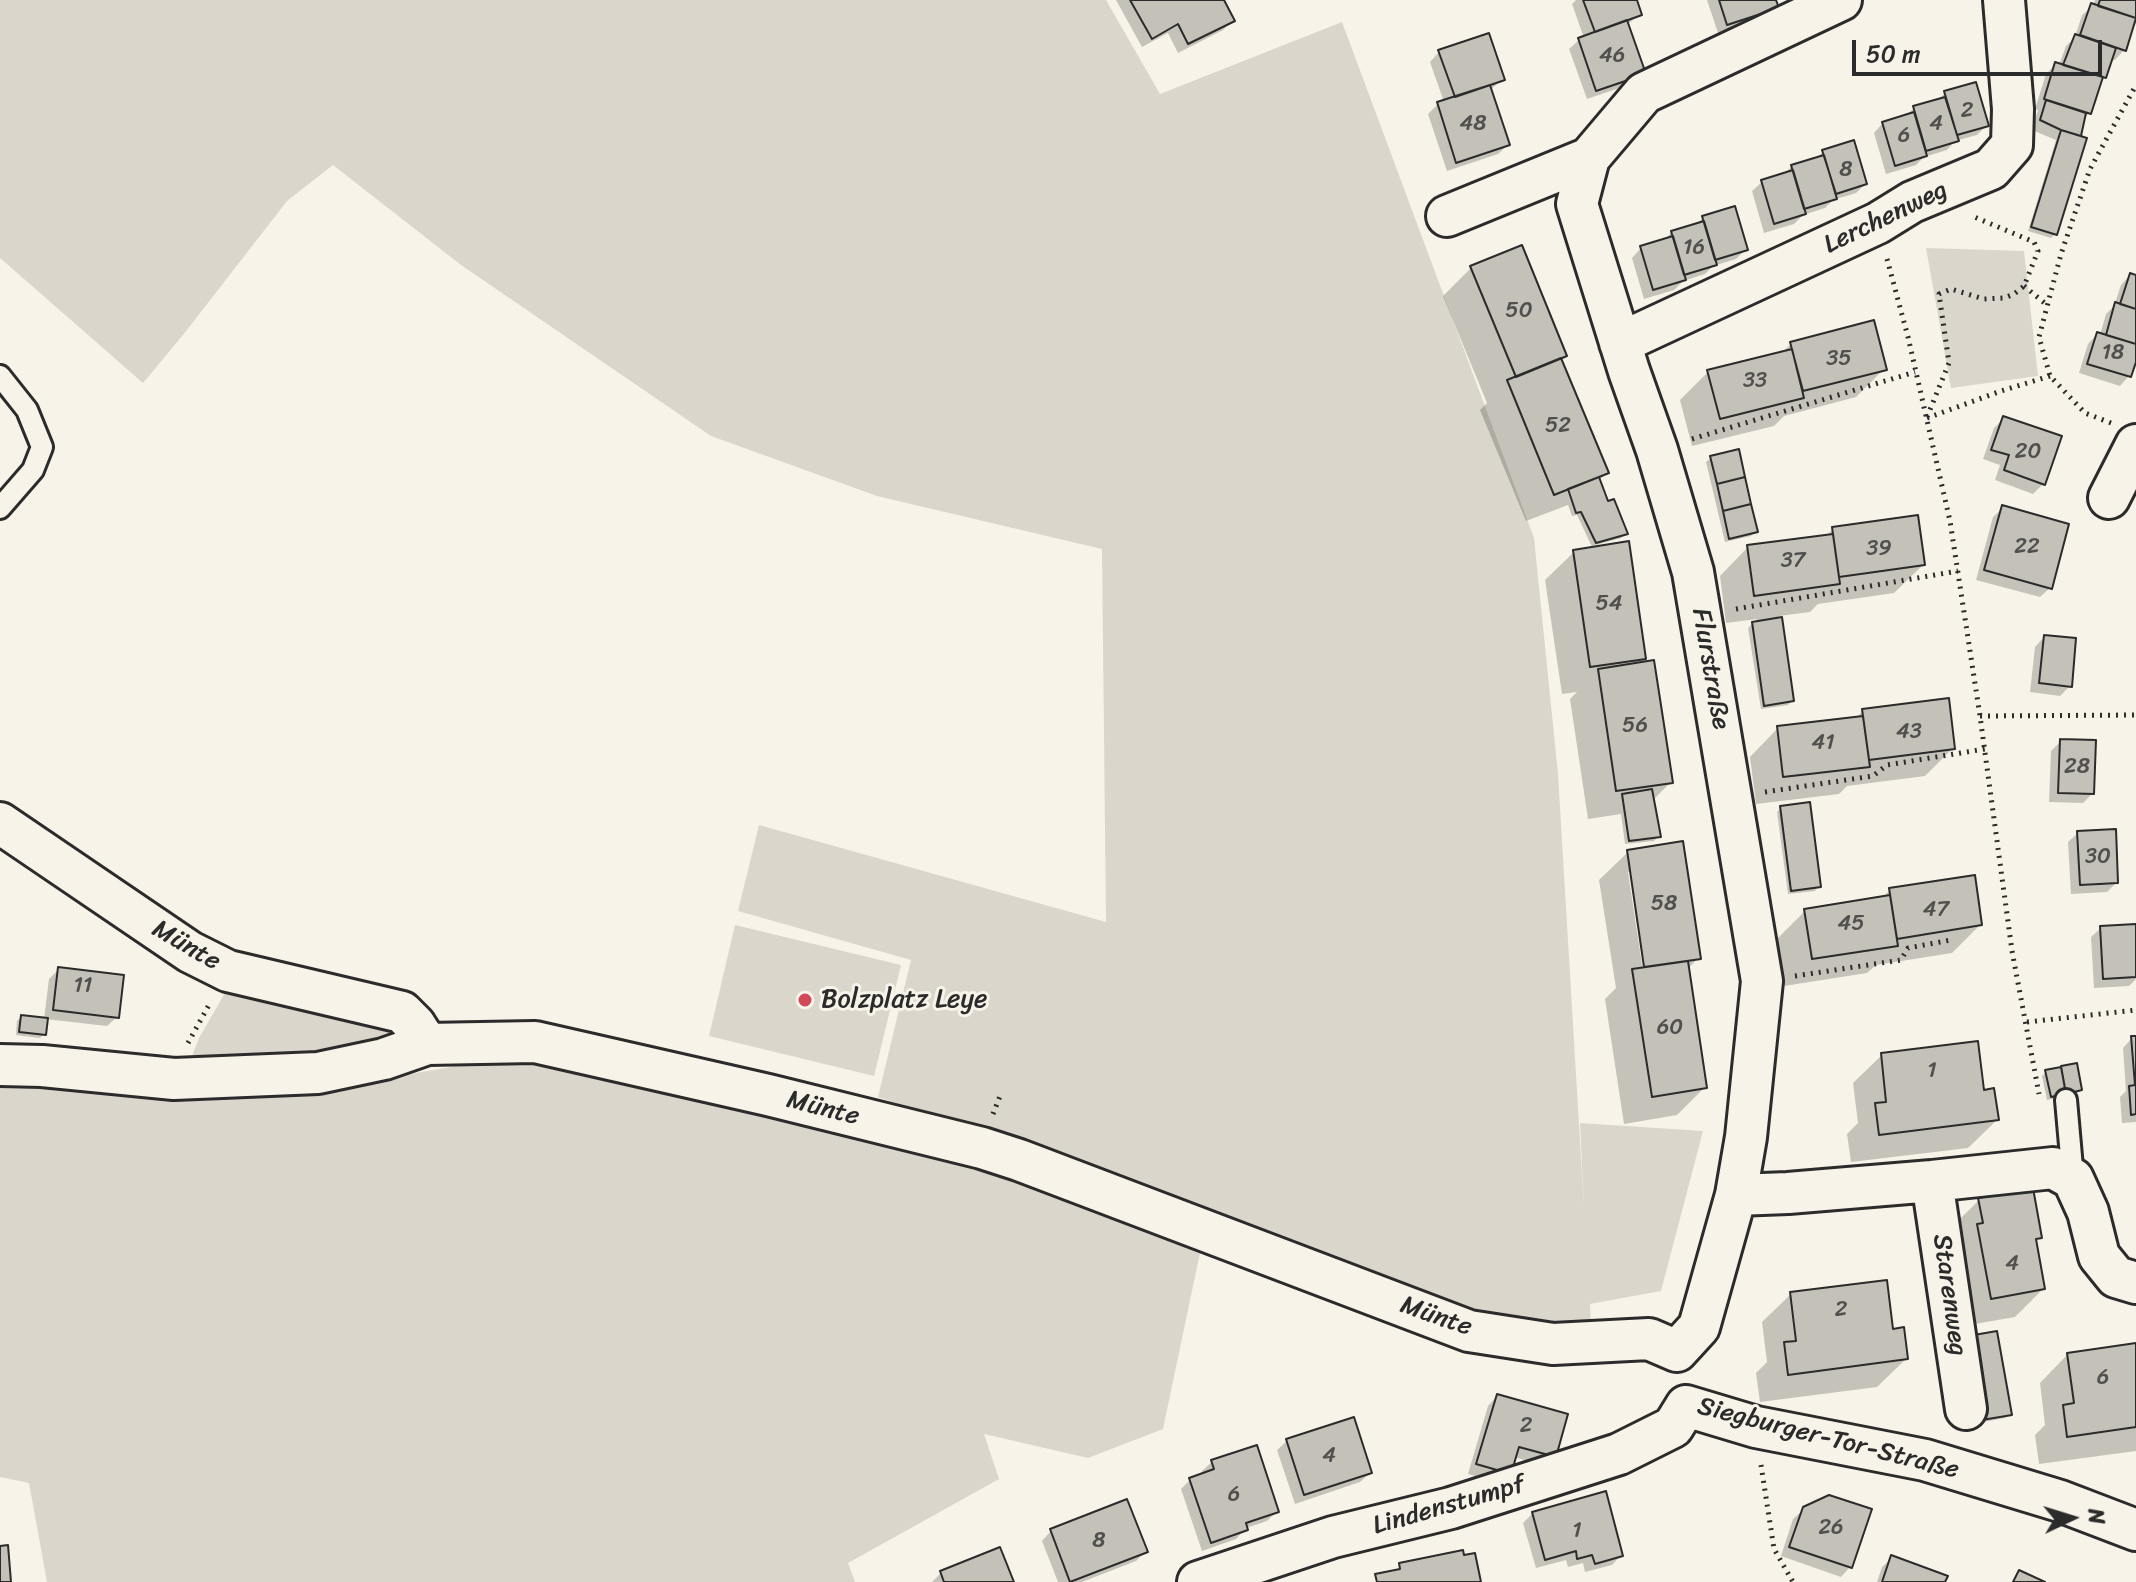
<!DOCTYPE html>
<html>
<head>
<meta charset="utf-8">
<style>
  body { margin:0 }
  #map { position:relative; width:2136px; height:1582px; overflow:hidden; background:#f7f3e8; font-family:Sriracha,sans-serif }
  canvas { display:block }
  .north { position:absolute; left:2032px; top:1478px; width:80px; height:80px; -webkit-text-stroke:6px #f7f3e8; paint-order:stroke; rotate:86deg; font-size:22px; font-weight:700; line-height:32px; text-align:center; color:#2b2b2b }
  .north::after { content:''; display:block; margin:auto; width:28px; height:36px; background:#2b2b2b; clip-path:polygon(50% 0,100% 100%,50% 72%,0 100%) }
  .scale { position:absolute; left:1852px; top:40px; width:250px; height:36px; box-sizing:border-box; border:4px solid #2b2b2b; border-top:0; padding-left:10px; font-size:24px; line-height:28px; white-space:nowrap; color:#2b2b2b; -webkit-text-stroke:6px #f7f3e8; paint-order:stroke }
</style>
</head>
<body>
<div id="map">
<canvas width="2136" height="1582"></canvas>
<div class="north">N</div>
<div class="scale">50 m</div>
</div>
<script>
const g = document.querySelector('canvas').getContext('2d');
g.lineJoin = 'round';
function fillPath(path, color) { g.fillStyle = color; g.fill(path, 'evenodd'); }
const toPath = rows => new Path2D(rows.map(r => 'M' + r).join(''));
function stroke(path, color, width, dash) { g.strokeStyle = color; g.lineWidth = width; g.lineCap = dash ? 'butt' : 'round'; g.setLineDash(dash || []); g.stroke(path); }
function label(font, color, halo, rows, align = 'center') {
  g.font = font + ' Sriracha,sans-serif'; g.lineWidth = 6; g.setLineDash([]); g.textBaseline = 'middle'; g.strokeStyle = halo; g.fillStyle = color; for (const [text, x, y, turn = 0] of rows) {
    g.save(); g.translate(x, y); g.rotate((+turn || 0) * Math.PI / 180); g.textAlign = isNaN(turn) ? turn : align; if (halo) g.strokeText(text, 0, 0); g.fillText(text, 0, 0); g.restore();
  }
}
fillPath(toPath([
  [0,0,1106,0,1160,94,1342,22,1534,538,1558,774,1584,1208,1580,1123,1703,1131,1661,1291,1590,1304,1591,1329,1537,1330,1407,1289,1063,1155,1012,1141,878,1097,911,960,738,911,759,825,1106,922,1102,549,877,496,711,436,461,265,333,165,287,201,183,335,143,383,0,258],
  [1926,248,2024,251,2038,376,1951,388],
  [735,925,901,965,874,1076,709,1036],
  [229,986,385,1016,390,1040,344,1055,188,1067,199,1038],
  [492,1060,523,1061,564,1066,991,1166,1201,1248,1163,1429,1088,1458,984,1434,999,1479,848,1563,855,1582,47,1582,29,1483,0,1477,0,1079,351,1084]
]), '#dad6cc');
fillPath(toPath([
  [1116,0,1221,0,1232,21,1223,30,1178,53,1168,33,1142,47],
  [1576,0,1635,0,1640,14,1627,25,1634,83,1587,99,1569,49,1579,40,1584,38,1572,4],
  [1707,0,1774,0,1776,7,1767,17,1718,33],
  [2095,0,2136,0,2136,24,2130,30,2124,50,2115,60,2110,59,2104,76,2100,81,2089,113,2083,120,2055,234,2051,238,2028,231,2056,140,2032,130,2038,110,2035,109,2046,74,2056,64,2059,65,2066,46,2075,37,2082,15,2093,6],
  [1439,52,1502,80,1490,90,1508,145,1498,154,1447,171,1428,114,1438,104,1444,102,1430,62],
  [1945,93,1987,125,1977,135,1955,141,1947,150,1924,157,1916,165,1886,174,1874,133,1883,123,1905,117,1914,108,1937,101],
  [1823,152,1865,184,1856,193,1833,200,1825,208,1803,215,1794,224,1764,233,1752,191,1762,182,1783,175,1792,166,1815,160],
  [1703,218,1745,250,1736,259,1713,266,1705,274,1683,281,1674,290,1644,299,1632,258,1641,248,1663,241,1672,232,1695,225],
  [1471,268,1565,355,1560,361,1607,473,1598,481,1607,503,1626,534,1621,538,1592,546,1593,549,1577,515,1572,516,1568,505,1526,521,1480,410,1487,403,1443,296],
  [2130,275,2136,277,2136,356,2129,376,2120,386,2079,373,2088,344,2097,334,2100,335,2106,314,2114,306,2121,285],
  [1791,344,1884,369,1856,397,1784,416,1774,426,1692,446,1680,400,1708,372,1781,353],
  [2004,418,2043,484,2033,494,1995,480,2000,465,1983,459,1994,428],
  [1711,458,1756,531,1751,536,1725,542,1706,462],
  [2003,508,2050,588,2040,597,1976,580,1993,517],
  [1833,529,1923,565,1894,593,1818,604,1810,612,1779,616,1792,700,1788,705,1761,709,1748,628,1757,619,1726,623,1720,576,1748,547,1825,537],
  [1574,552,1644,658,1637,665,1671,782,1652,801,1659,836,1654,841,1625,844,1621,814,1588,819,1570,699,1577,692,1562,694,1545,580],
  [2044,637,2070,686,2060,696,2030,692,2035,647],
  [1863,711,1953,748,1925,776,1847,786,1839,794,1756,804,1750,757,1778,728,1855,719],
  [2061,741,2092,794,2083,803,2049,802,2051,751],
  [1781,808,1819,886,1815,891,1788,894,1777,812],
  [2078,833,2116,883,2107,892,2071,894,2068,842],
  [1628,852,1698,958,1687,970,1705,1087,1677,1115,1624,1124,1605,999,1616,988,1599,880],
  [1628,872,1632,872,1648,977,1644,978],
  [1890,890,1980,925,1952,953,1876,965,1867,973,1784,986,1777,939,1805,911,1881,899],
  [2136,926,2136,979,2129,986,2094,988,2091,937,2101,928],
  [59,969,117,1017,107,1026,45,1019,44,1034,40,1038,16,1035,17,1021,21,1017,44,1019,49,979],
  [2132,1038,2136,1038,2136,1122,2122,1123,2120,1097,2126,1091,2123,1048],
  [1882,1055,1982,1092,1997,1120,1968,1148,1851,1162,1847,1134,1858,1123,1853,1083],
  [2075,1065,2080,1090,2076,1094,2047,1100,2042,1076,2046,1072],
  [1979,1200,2039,1237,2035,1242,2043,1289,2015,1317,1963,1326,1951,1228],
  [1791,1294,1891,1331,1906,1359,1877,1387,1760,1402,1756,1373,1767,1362,1762,1322],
  [1969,1338,2009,1414,2005,1418,1978,1423],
  [2136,1345,2136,1451,2039,1464,2035,1435,2045,1425,2040,1383,2068,1354],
  [1497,1396,1554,1456,1544,1466,1514,1457,1499,1483,1468,1474,1488,1406],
  [1287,1441,1370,1473,1360,1482,1295,1504,1277,1450],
  [1212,1462,1277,1511,1267,1521,1246,1528,1236,1539,1202,1551,1181,1489,1190,1480,1204,1475,1202,1471],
  [1804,1509,1850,1567,1841,1577,1781,1556,1793,1519],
  [1533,1513,1621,1555,1612,1565,1585,1572,1583,1563,1568,1567,1566,1560,1536,1568,1523,1523],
  [1051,1531,1145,1552,1136,1561,1082,1582,1058,1582,1042,1541],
  [1892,1558,1943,1582,1877,1582,1882,1567],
  [941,1573,1011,1582,932,1582]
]), '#0003');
const building = toPath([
  [1130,0,1224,0,1235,21,1188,44,1178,24,1152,39,1130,0],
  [1583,0,1637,0,1642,15,1595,32,1583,0],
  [1719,0,1776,0,1779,8,1727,25,1719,0],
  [2100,0,2136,0,2136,18,2098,6,2100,0],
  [2091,3,2136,18,2126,51,2080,35,2091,3],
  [1627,20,1646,74,1596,91,1578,38,1627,20],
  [1489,33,1505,80,1455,97,1438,50,1489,33],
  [2075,34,2116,48,2106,78,2063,65,2075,34],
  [2055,62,2103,77,2091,114,2044,99,2055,62],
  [1976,82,1989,126,1957,135,1944,91,1976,82],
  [1490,85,1510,145,1456,163,1437,102,1490,85],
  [1945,97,1959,141,1926,151,1913,106,1945,97],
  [2046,100,2086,113,2081,136,2061,130,2040,120,2046,100],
  [1914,112,1927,156,1895,166,1882,122,1914,112],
  [2061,130,2087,138,2057,235,2031,227,2061,130],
  [1854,140,1867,184,1836,194,1822,150,1854,140],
  [1824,155,1837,199,1804,209,1791,165,1824,155],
  [1793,170,1806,214,1774,224,1761,180,1793,170],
  [1735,206,1748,250,1715,260,1702,216,1735,206],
  [1704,221,1717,265,1684,275,1671,231,1704,221],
  [1673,236,1686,280,1653,290,1640,246,1673,236],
  [1522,245,1567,356,1516,377,1470,266,1522,245],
  [2130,273,2136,275,2136,309,2120,304,2130,273],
  [2115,302,2136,309,2136,344,2106,335,2115,302],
  [1874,320,1887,370,1803,391,1790,342,1874,320],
  [2097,332,2136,344,2136,362,2131,377,2087,364,2097,332],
  [1792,349,1804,398,1720,419,1707,370,1792,349],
  [1561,358,1609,473,1554,495,1507,380,1561,358],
  [2003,416,2062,436,2045,485,2004,470,2009,455,1991,450,2003,416],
  [1739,449,1745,477,1717,484,1710,456,1739,449],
  [1599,477,1608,501,1614,499,1628,534,1596,543,1581,512,1576,513,1568,489,1599,477],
  [1745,477,1751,504,1723,511,1717,484,1745,477],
  [1751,504,1758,532,1729,539,1723,511,1751,504],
  [2002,505,2069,524,2052,589,1984,570,2002,505],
  [1918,515,1925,565,1839,577,1832,527,1918,515],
  [1833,534,1840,584,1754,596,1747,545,1833,534],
  [1629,541,1646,659,1590,667,1573,550,1629,541],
  [1782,617,1794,701,1764,706,1752,622,1782,617],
  [2044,635,2076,638,2072,687,2039,683,2044,635],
  [1654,660,1673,783,1616,791,1598,669,1654,660],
  [1949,698,1955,749,1869,760,1862,709,1949,698],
  [1863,716,1870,767,1783,777,1777,726,1863,716],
  [2060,739,2096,740,2094,794,2058,793,2060,739],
  [1652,789,1661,837,1629,841,1622,794,1652,789],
  [1810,802,1821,887,1791,891,1780,806,1810,802],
  [2116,829,2118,883,2080,885,2077,831,2116,829],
  [1683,841,1701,959,1644,967,1627,850,1683,841],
  [1975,875,1982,925,1897,939,1889,888,1975,875],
  [1890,895,1898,946,1812,959,1804,909,1890,895],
  [2136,924,2136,977,2103,979,2100,926,2136,924],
  [1688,961,1707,1088,1652,1097,1632,969,1688,961],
  [58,967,124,975,119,1018,53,1010,58,967],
  [21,1015,48,1018,46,1035,19,1032,21,1015],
  [2131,1036,2136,1036,2136,1114,2131,1115,2129,1086,2135,1085,2131,1036],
  [1978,1041,1984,1090,1994,1088,1999,1120,1879,1135,1875,1103,1886,1102,1881,1053,1978,1041],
  [2077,1063,2082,1090,2066,1094,2061,1066,2077,1063],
  [2061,1067,2066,1094,2051,1097,2045,1070,2061,1067],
  [2033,1188,2042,1238,2036,1239,2045,1289,1991,1299,1977,1224,1983,1223,1978,1198,2033,1188],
  [1887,1280,1893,1329,1904,1327,1908,1359,1788,1375,1784,1342,1796,1341,1790,1292,1887,1280],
  [1997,1331,2012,1415,1982,1420,1968,1336,1997,1331],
  [2136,1343,2136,1427,2067,1437,2063,1405,2074,1403,2067,1353,2136,1343],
  [1497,1394,1568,1414,1556,1457,1519,1447,1511,1474,1476,1464,1497,1394],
  [1354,1417,1372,1473,1304,1495,1286,1439,1354,1417],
  [1257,1445,1279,1512,1246,1523,1248,1530,1211,1543,1189,1478,1214,1469,1211,1460,1257,1445],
  [1606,1491,1623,1556,1595,1564,1592,1555,1577,1559,1576,1551,1545,1560,1532,1512,1606,1491],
  [1829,1495,1872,1509,1852,1568,1789,1547,1803,1507,1829,1495],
  [1127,1499,1148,1552,1070,1582,1050,1529,1127,1499],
  [8,1545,11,1582,0,1582,0,1546,8,1545],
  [1000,1547,1014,1582,944,1582,940,1571,1000,1547],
  [1463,1550,1464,1555,1475,1553,1481,1582,1377,1582,1375,1574,1400,1569,1399,1563,1463,1550],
  [1891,1555,1948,1576,1945,1582,1882,1582,1891,1555],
  [2019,1570,2045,1582,2013,1582,2019,1570]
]);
fillPath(building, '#c4c1b9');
stroke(building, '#2b2b2b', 2);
const lane = toPath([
  [0,376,27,410,42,447,33,470,0,508],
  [2066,1100,2073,1179]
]);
const street = toPath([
  [1447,216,1589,158],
  [1620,343,1878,223,1912,202,1991,169,2012,145,2013,109,2004,0],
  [2109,498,2136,445],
  [0,823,190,952,228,971,402,1012,415,1025,427,1044],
  [0,1065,42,1066,174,1079,318,1073,384,1059,427,1044,535,1042,768,1095,982,1148,1019,1160,1469,1331,1553,1344,1649,1339,1677,1351],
  [1932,1181,1966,1409],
  [1736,1195,1788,1193,1932,1181,2053,1168,2073,1179,2088,1212,2099,1256,2116,1277,2136,1283],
  [1677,1351,1699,1327,1736,1195,1746,1137,1762,981,1693,572,1657,450,1629,371,1577,204,1589,158,1644,93,1841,0],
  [1686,1406,1756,1427,1925,1460,2060,1501,2136,1530],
  [1198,1582,1333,1537,1451,1508,1619,1454,1673,1427,1686,1406]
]);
stroke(lane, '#2b2b2b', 26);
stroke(street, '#2b2b2b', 46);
stroke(toPath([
  [1887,259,1908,337,1950,521,1980,716,2012,951,2039,1094],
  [2024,286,2047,305],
  [1927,417,1949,363,1939,294,1951,289,1984,299,2004,298,2014,294,2024,286,2038,251,2034,242,1972,216],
  [1927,418,2001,391,2050,376],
  [2111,423,2085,413,2050,376,2039,337,2061,254,2090,169,2136,85],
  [1692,439,1915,372],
  [1736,609,1958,571],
  [1980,716,2136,715],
  [1765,792,1873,776,1887,765,1985,749],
  [1795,976,1901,960,1908,948,1951,940],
  [2027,1022,2136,1010],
  [188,1043,210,1003],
  [993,1114,1000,1096],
  [1761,1465,1774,1549,1793,1582]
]), '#2b2b2b', 5, [2, 6]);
stroke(lane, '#f7f3e8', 20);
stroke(street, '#f7f3e8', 40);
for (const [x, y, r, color] of [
  [805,1000,8,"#d1495b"]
]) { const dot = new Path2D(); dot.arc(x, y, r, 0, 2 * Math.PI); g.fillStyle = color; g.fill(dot); stroke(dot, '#f7f3e8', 3); }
label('22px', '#51504e', null, [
  ["46",1612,56],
  ["2",1967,111],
  ["48",1473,124],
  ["4",1936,124],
  ["6",1904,136],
  ["8",1846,170],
  ["16",1694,248],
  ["50",1519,311],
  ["18",2113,353],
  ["35",1839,359],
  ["33",1755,381],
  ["52",1558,426],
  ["20",2028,452],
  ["22",2027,547],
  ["39",1879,549],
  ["37",1793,561],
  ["54",1609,604],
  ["56",1635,726],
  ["43",1909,732],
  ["41",1823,743],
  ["28",2077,767],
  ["30",2098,857],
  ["58",1664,904],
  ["47",1936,910],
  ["45",1851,924],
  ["11",83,986],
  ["60",1670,1028],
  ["1",1932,1071],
  ["4",2012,1264],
  ["2",1841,1310],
  ["6",2103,1378],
  ["2",1526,1426],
  ["4",1329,1456],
  ["6",1234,1495],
  ["26",1831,1528],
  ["1",1577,1531],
  ["8",1099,1541]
]);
label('26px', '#2b2b2b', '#f7f3e8', [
  ["Lerchenweg",1886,218,-26],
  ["Flurstraße",1710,669,80],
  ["Münte",186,946,30],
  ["Münte",823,1109,14],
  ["Starenweg",1949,1295,82],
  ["Münte",1436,1317,19],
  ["Siegburger-Tor-Straße",1828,1439,14],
  ["Lindenstumpf",1449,1506,-16]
]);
label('26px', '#2b2b2b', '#f7f3e8', [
  ["Bolzplatz Leye",821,1000]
], 'left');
</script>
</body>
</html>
